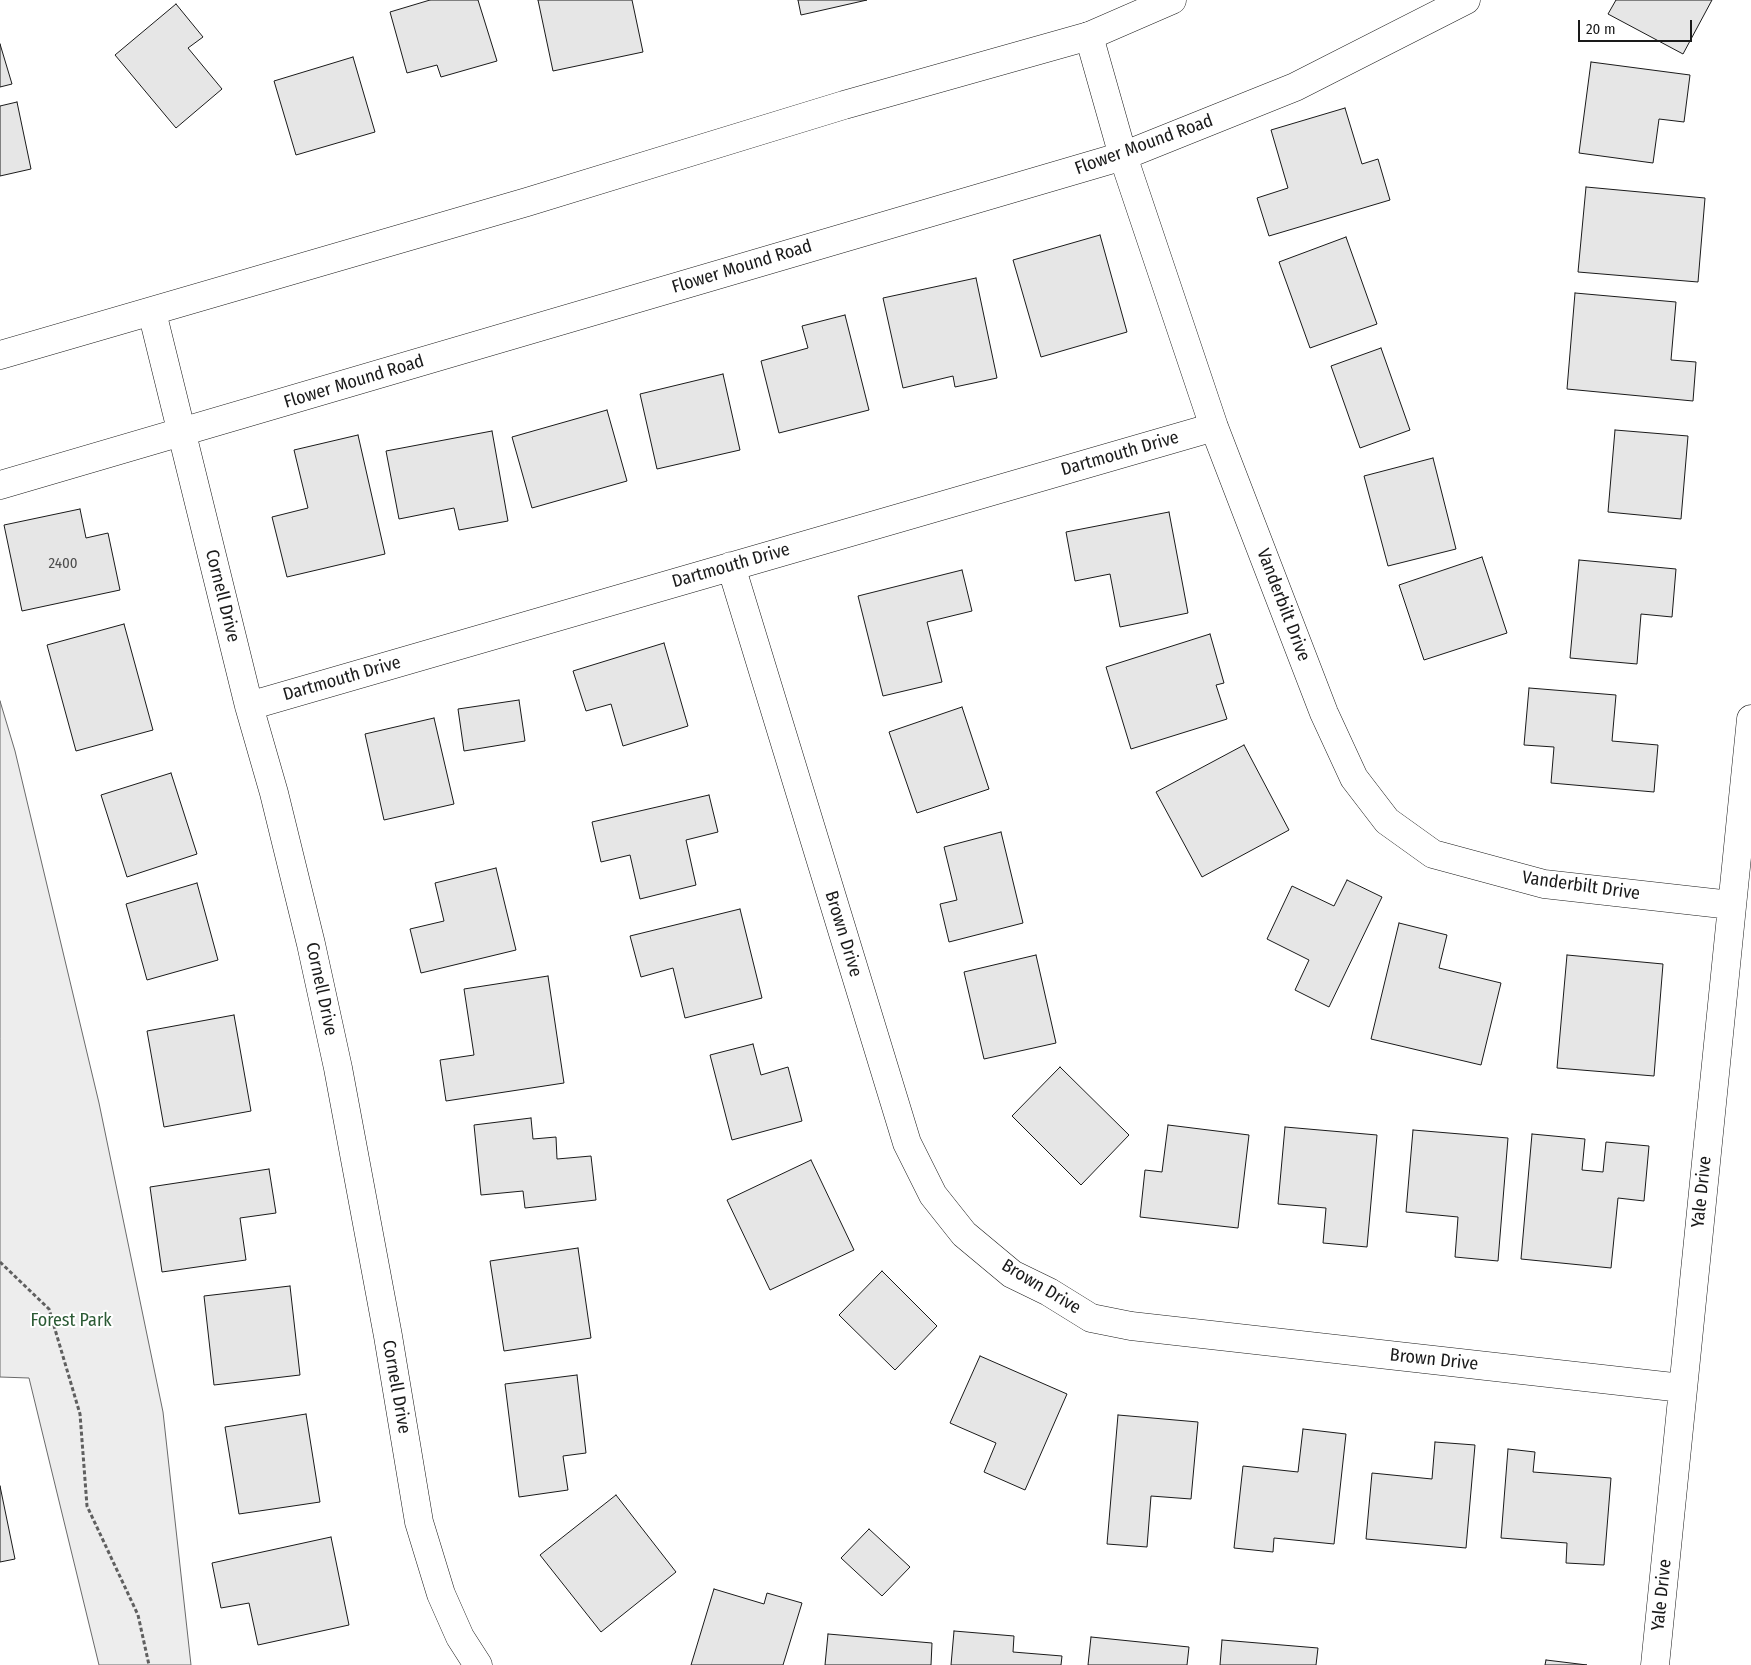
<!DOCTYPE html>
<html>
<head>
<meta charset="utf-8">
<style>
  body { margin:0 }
  #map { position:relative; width:1751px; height:1665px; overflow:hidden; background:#fff; font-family:"Fira Sans Condensed",sans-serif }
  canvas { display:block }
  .scale { position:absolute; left:1578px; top:20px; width:114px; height:22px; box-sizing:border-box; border:2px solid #1a1a1a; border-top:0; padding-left:6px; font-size:15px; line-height:18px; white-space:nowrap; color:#1a1a1a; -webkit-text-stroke:4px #fff; paint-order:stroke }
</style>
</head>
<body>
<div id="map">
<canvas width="1751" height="1665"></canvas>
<div class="scale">20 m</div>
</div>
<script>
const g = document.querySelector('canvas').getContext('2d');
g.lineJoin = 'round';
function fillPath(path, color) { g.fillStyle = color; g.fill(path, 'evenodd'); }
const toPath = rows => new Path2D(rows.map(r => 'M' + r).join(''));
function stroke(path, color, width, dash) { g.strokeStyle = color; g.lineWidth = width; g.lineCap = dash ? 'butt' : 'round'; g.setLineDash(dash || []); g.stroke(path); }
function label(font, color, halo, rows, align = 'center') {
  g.font = font + ' "Fira Sans Condensed",sans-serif'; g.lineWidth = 4; g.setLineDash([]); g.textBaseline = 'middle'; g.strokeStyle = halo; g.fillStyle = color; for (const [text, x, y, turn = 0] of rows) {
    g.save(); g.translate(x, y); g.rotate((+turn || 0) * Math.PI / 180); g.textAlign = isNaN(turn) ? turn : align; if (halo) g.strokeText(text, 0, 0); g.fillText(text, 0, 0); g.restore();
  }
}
const built = toPath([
  [0,701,15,751,99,1103,163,1412,191,1665,99,1665,29,1378,0,1377,0,701]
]);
fillPath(built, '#ededed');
stroke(built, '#6a6a6a', 1);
const building = toPath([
  [430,0,478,0,497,61,441,77,437,65,407,73,390,12,430,0],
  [538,0,632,0,643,52,553,71,538,0],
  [798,0,867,0,801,15,798,0],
  [1616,0,1712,0,1683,54,1608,14,1616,0],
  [176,4,203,37,188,48,222,89,176,128,115,55,176,4],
  [0,44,12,84,0,87,0,44],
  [353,57,375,132,296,155,274,81,353,57],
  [1591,62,1690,75,1684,122,1659,119,1653,163,1579,153,1591,62],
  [17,102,31,169,0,176,0,106,17,102],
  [1345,108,1362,164,1378,159,1390,200,1269,236,1257,198,1288,188,1271,130,1345,108],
  [1586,187,1705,198,1698,282,1578,272,1586,187],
  [1100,235,1127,332,1041,357,1013,260,1100,235],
  [1346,237,1377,324,1310,348,1279,262,1346,237],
  [976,278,997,378,955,387,953,376,903,388,883,298,976,278],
  [1575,293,1676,302,1671,360,1696,362,1693,401,1567,389,1575,293],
  [845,315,869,410,779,433,761,361,808,348,802,326,845,315],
  [1381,348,1410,430,1360,448,1331,366,1381,348],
  [723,374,740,450,657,469,640,394,723,374],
  [607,410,627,481,532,508,512,437,607,410],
  [1615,430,1688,436,1681,519,1608,512,1615,430],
  [492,431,508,521,459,530,454,508,399,519,386,451,492,431],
  [358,435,385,554,287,577,272,517,308,508,294,450,358,435],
  [1433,458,1456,549,1388,566,1364,476,1433,458],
  [80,509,86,538,108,533,120,590,22,611,4,525,80,509],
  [1169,512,1188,613,1120,627,1110,574,1075,581,1066,532,1169,512],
  [1482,557,1507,633,1424,660,1399,585,1482,557],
  [1579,560,1676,569,1672,617,1641,614,1637,664,1570,658,1579,560],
  [962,570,972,611,927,622,942,682,883,696,858,596,962,570],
  [124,624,153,730,76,751,47,645,124,624],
  [1210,634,1224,683,1216,685,1227,719,1131,749,1106,667,1210,634],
  [664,643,688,726,623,746,611,704,586,711,573,671,664,643],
  [1529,688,1616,695,1612,741,1658,745,1654,792,1551,783,1554,747,1524,745,1529,688],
  [519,700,525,741,464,751,458,709,519,700],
  [962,707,989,789,917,813,889,732,962,707],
  [434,718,454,804,384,820,365,734,434,718],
  [1244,745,1289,830,1202,877,1156,792,1244,745],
  [171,773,197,854,127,877,101,795,171,773],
  [709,795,718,832,686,840,696,885,640,899,630,855,601,862,592,822,709,795],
  [1001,832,1023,923,949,942,940,904,957,900,944,847,1001,832],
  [496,868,516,950,421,973,410,929,444,921,435,883,496,868],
  [1347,880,1382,897,1329,1007,1295,990,1309,960,1267,939,1292,886,1334,906,1347,880],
  [197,883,218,960,147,980,126,904,197,883],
  [740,909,762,998,685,1018,673,968,641,977,630,936,740,909],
  [1399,923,1447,935,1439,968,1501,983,1481,1065,1371,1039,1399,923],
  [1036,955,1056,1043,984,1059,964,972,1036,955],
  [1567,955,1663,964,1654,1076,1557,1068,1567,955],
  [548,976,564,1083,446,1101,440,1060,474,1055,464,989,548,976],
  [234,1015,251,1111,164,1127,147,1031,234,1015],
  [753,1044,761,1075,788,1067,802,1121,732,1140,710,1055,753,1044],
  [1060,1067,1129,1135,1081,1185,1012,1116,1060,1067],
  [531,1118,533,1139,556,1137,557,1159,591,1156,596,1200,525,1208,523,1191,481,1195,474,1125,531,1118],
  [1168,1125,1249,1135,1238,1228,1140,1217,1145,1170,1162,1172,1168,1125],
  [1285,1127,1377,1135,1367,1247,1323,1243,1326,1208,1278,1204,1285,1127],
  [1413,1130,1508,1138,1498,1261,1455,1257,1458,1217,1406,1212,1413,1130],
  [1532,1134,1585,1139,1582,1170,1603,1172,1606,1142,1649,1146,1644,1201,1618,1198,1611,1268,1521,1259,1532,1134],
  [811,1160,854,1250,770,1290,727,1200,811,1160],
  [269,1169,276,1213,240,1218,246,1260,162,1272,150,1187,269,1169],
  [578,1248,591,1338,504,1351,490,1261,578,1248],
  [882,1271,937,1326,895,1370,839,1315,882,1271],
  [290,1286,300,1375,214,1385,204,1296,290,1286],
  [980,1356,1067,1394,1025,1490,984,1472,996,1443,950,1423,980,1356],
  [577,1375,586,1453,563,1456,568,1490,519,1497,505,1384,577,1375],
  [306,1414,320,1502,239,1514,225,1427,306,1414],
  [1118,1415,1198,1422,1191,1499,1151,1496,1147,1547,1107,1544,1118,1415],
  [1303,1429,1346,1434,1334,1544,1274,1538,1273,1552,1234,1548,1243,1466,1298,1472,1303,1429],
  [1435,1442,1475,1445,1466,1548,1366,1539,1372,1473,1432,1479,1435,1442],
  [1508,1449,1535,1452,1533,1472,1611,1478,1604,1565,1566,1563,1567,1543,1501,1538,1508,1449],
  [0,1486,15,1559,0,1562,0,1486],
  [616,1495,676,1572,601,1632,540,1555,616,1495],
  [869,1529,910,1567,882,1596,841,1558,869,1529],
  [331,1537,349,1625,258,1645,249,1603,221,1608,212,1563,331,1537],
  [714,1589,764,1604,767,1593,802,1603,783,1665,691,1665,714,1589],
  [954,1631,1014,1636,1013,1652,1062,1656,1061,1665,951,1665,954,1631],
  [828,1634,932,1643,931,1665,825,1665,828,1634],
  [1091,1637,1189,1647,1187,1665,1088,1665,1091,1637],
  [1222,1640,1318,1648,1316,1665,1220,1665,1222,1640],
  [1546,1660,1587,1665,1545,1665,1546,1660]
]);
fillPath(building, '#e6e6e6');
stroke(building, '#1a1a1a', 1);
const minor = toPath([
  [1089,36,1123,156,1214,427,1324,713,1354,778,1387,821,1433,854,1544,884,1731,905],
  [152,312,249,706,274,793,311,944,338,1068,388,1336,419,1522,441,1594,460,1637,478,1665],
  [731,566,907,1143,933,1195,964,1234,1012,1274,1049,1292,1091,1318,1131,1326,1682,1388],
  [249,706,1214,427],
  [1655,1665,1751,719]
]);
const secondary = toPath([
  [0,355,527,202,844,105,1089,36,1172,0],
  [0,485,1123,156,1295,87,1466,0]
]);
stroke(minor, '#1a1a1a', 29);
stroke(secondary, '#1a1a1a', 29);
stroke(toPath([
  [0,1262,49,1309,80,1414,87,1506,138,1615,149,1665]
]), '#5f5f5f', 3, [4, 2.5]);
stroke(minor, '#fff', 28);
stroke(secondary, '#fff', 28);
label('15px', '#4d4d4d', null, [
  ["2400",63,564]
]);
label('18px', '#1a1a1a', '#fff', [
  ["Flower Mound Road",1144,145,-20],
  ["Flower Mound Road",742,267,-17],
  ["Flower Mound Road",354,382,-17],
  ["Dartmouth Drive",1120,454,-16],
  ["Dartmouth Drive",731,566,-16],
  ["Cornell Drive",222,596,76],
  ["Vanderbilt Drive",1283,605,69],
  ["Dartmouth Drive",342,679,-16],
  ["Vanderbilt Drive",1581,886,8],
  ["Brown Drive",843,934,73],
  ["Cornell Drive",321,989,78],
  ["Yale Drive",1702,1192,-84],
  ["Brown Drive",1041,1287,31],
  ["Brown Drive",1434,1360,6],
  ["Cornell Drive",396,1387,80],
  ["Yale Drive",1662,1595,-84]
]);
label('18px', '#2b5a34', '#fff', [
  ["Forest Park",71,1321]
]);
</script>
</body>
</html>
